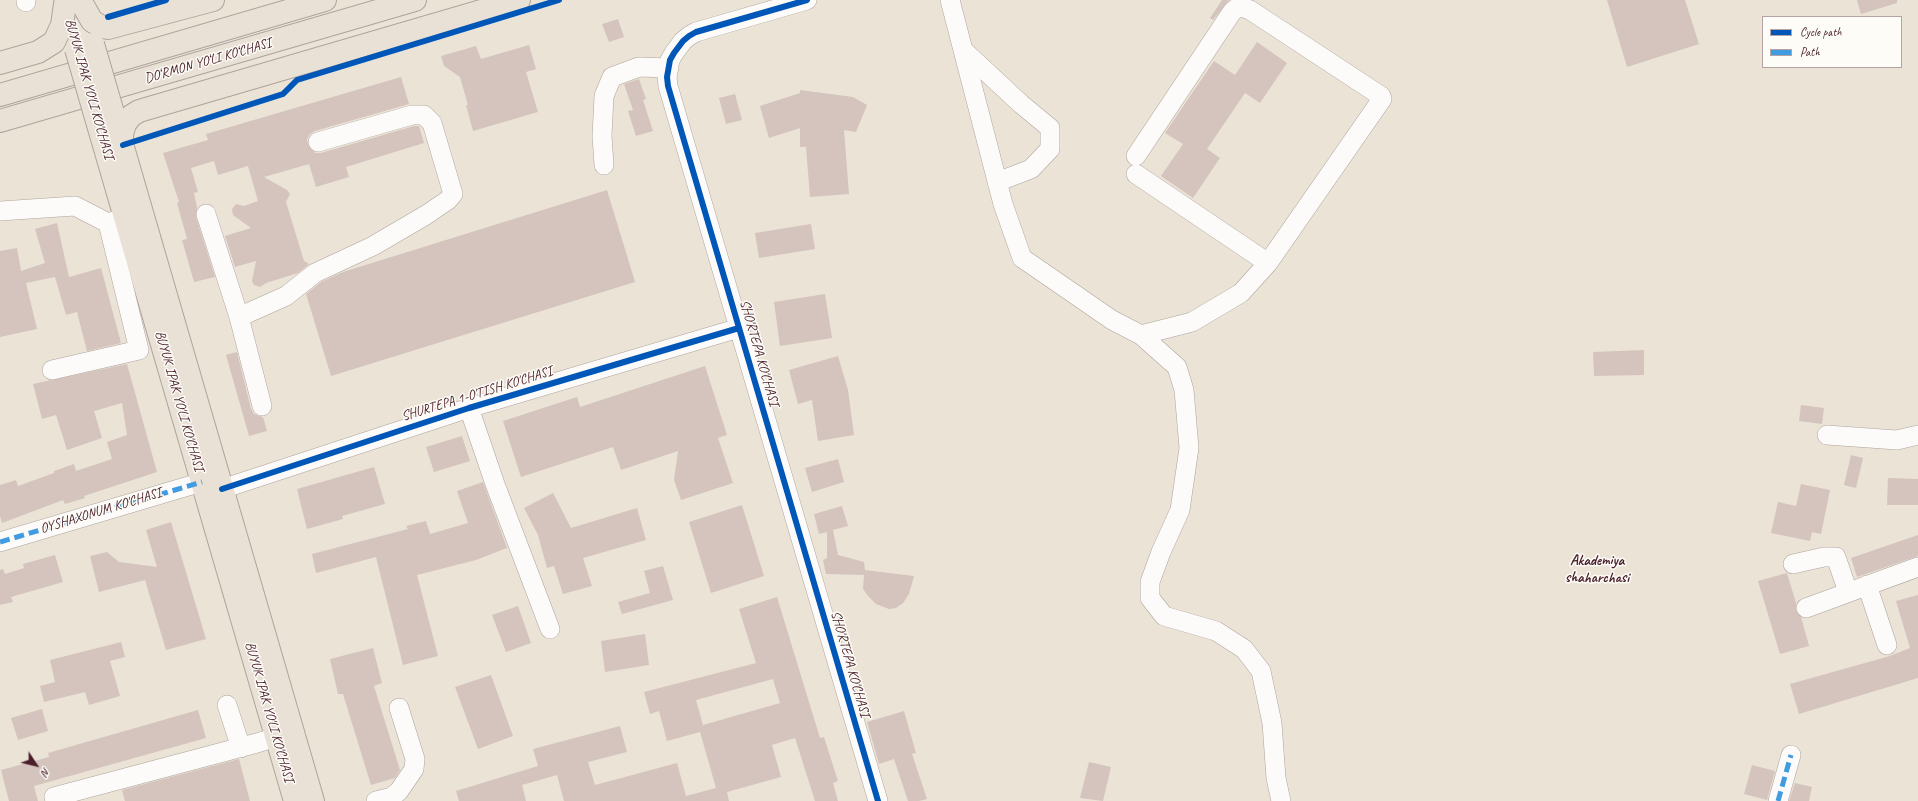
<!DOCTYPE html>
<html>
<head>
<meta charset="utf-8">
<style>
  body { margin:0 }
  #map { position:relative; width:1918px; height:801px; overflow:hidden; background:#ebe3d6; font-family:Caveat,sans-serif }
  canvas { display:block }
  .legend { position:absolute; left:1762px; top:16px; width:140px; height:52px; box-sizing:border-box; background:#fdfcf7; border:1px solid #b5a4a5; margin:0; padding:5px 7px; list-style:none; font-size:12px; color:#4a1f2b }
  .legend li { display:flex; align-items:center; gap:8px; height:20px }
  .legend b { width:20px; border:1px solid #b5a4a5 }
  .north { position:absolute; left:16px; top:745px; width:40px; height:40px; -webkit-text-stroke:3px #fdfcf7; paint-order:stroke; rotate:125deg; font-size:11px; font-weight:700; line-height:16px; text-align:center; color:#4a1f2b }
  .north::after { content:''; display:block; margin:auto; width:14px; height:18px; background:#4a1f2b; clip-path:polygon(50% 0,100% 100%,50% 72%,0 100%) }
</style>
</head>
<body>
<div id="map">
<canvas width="1918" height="801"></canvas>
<ul class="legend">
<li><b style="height:5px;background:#0057b8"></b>Cycle path</li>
<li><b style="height:5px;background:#409be1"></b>Path</li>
</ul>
<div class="north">N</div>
</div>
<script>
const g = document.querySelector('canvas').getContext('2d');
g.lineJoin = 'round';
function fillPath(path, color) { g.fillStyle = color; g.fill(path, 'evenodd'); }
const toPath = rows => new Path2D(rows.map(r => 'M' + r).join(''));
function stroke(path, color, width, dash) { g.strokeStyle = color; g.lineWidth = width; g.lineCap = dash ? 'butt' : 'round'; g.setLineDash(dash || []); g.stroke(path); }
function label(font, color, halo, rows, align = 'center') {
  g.font = font + ' Caveat,sans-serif'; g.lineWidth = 3; g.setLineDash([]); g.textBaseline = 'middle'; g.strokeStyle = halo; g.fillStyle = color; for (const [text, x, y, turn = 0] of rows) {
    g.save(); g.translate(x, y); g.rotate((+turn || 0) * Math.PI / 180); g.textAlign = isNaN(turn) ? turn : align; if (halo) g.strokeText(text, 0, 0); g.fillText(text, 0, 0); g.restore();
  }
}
fillPath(toPath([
  [1222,0,1229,0,1213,20,1210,18],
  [1607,0,1685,0,1699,44,1627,67],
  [1857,0,1897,0,1897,3,1861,14],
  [618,19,624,37,609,42,602,24],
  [1257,42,1287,63,1260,103,1245,93,1207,149,1220,158,1193,198,1161,176,1183,144,1165,133,1214,61,1235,75],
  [529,45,536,69,526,72,538,112,473,131,466,105,468,105,460,77,444,66,441,56,476,46,481,59],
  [401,77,409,104,315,131,310,134,307,139,308,145,315,153,321,153,414,126,419,126,424,143,346,167,349,177,316,187,309,164,264,177,287,190,290,194,286,202,304,261,309,264,298,273,266,283,260,287,254,285,252,281,256,261,235,267,225,236,251,228,233,215,232,209,236,204,244,206,258,201,248,166,218,175,214,161,191,168,198,192,194,193,197,207,196,217,215,277,194,282,182,240,187,239,177,203,179,202,163,153,208,140,206,134],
  [639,79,646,99,643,100,653,131,636,136,628,111,633,110,624,84],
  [800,90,853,97,867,105,856,132,844,130,849,194,810,197,806,147,800,147,800,128,769,138,760,106,800,93],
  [735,94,742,120,726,124,719,98],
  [607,190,635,282,331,376,306,294,321,282,343,272],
  [57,223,69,277,101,268,121,343,87,351,77,312,66,315,55,277,26,283,37,329,0,337,0,251,17,248,21,271,45,263,35,229],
  [811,224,815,249,759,258,755,233],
  [825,294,832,338,780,346,774,302],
  [1644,350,1644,375,1594,376,1593,352],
  [237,352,251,409,254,414,263,417,267,431,249,436,226,355],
  [838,356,848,390,854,435,818,441,812,400,798,404,789,370],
  [127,364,157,472,84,496,85,498,65,504,63,500,2,523,0,516,0,485,16,480,18,486,54,473,54,471,74,464,76,471,112,459,107,442,127,435,122,403,94,411,102,438,67,450,56,415,42,419,33,384],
  [705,366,727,435,718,438,733,483,681,500,674,480,678,451,621,470,613,447,521,477,503,421,577,397,580,407],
  [1801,405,1824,408,1822,424,1799,421],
  [462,436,470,461,434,472,426,447],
  [1851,455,1863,458,1856,488,1844,485],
  [838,459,844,482,812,492,805,468],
  [374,467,385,504,342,516,343,519,307,529,297,489],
  [1888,478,1918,479,1918,505,1887,505],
  [483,482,507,548,476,560,417,575,438,656,403,665,376,557,316,573,312,554,408,529,406,526,426,521,430,534,468,523,457,491],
  [1801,484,1830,490,1821,534,1812,532,1810,541,1771,533,1778,502,1796,506],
  [553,493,571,528,637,508,646,540,583,558,592,586,563,594,554,566,547,568,538,535,524,508],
  [742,505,764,576,711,593,689,522],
  [842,506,848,526,833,530,838,555,864,562,865,570,914,576,909,594,903,603,896,608,889,609,876,604,868,596,863,589,864,575,826,574,823,560,827,558,827,532,819,534,814,514],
  [171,522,206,639,166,650,145,580,99,592,90,556,107,552,119,562,157,567,146,530],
  [1918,535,1918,556,1857,577,1851,558],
  [55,555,63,582,11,597,13,602,0,605,0,570,3,569,5,574,24,568,23,564],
  [663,566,673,600,622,614,618,602,650,593,644,571],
  [1787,573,1796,603,1796,611,1801,617,1809,646,1780,654,1758,581],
  [1918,595,1918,678,1799,714,1790,684,1890,656,1910,648,1896,601],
  [777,597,820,738,824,737,838,781,833,783,838,801,815,801,795,738,772,745,781,777,727,792,729,801,564,801,557,775,522,785,526,801,459,801,456,791,538,766,533,749,620,726,627,752,588,762,595,785,677,763,686,796,716,788,700,732,667,741,659,711,650,714,644,692,756,663,739,609],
  [773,679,780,703,703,725,696,700],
  [518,606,531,643,506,652,492,615],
  [645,634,649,665,605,672,601,641],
  [121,642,125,657,110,661,120,696,89,705,85,692,44,702,40,686,55,682,50,660],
  [373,648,382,683,374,686,400,770,395,778,371,785,343,694,338,694,330,659],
  [491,675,513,736,478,749,455,687],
  [42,709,48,731,18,740,11,718],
  [198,710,206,738,34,786,38,801,9,801,1,770,49,757,48,753],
  [904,711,916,753,912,754,927,799,919,801,908,801,894,759,879,764,867,722],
  [239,759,250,801,125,801,122,790],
  [1089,762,1111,767,1103,801,1080,798],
  [1752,765,1775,771,1767,800,1744,794],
  [1795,783,1812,787,1809,801,1789,801]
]), '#d4c4bd');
const minor = toPath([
  [26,0,26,2],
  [807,0,696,32,689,36,683,41,674,53,670,60,667,77,668,86,878,801],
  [950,0,1003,204,1022,258,1112,320,1141,335,1192,322,1241,293,1268,263,1382,99,1381,96,1250,10,1239,6,1232,12,1136,156],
  [963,50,1021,104,1050,128,1050,149,1031,169,997,182],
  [604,165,602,136,604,96,612,77,639,67,669,68],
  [1136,174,1268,263],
  [0,211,75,206,108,223,120,219],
  [206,214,239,317,262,406],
  [239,317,286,296,315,273,373,246,426,215,448,200,453,194,432,123,424,115,412,115,318,142],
  [1141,335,1177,367,1184,390,1189,448,1180,510,1161,552,1150,582,1150,598,1164,616,1216,631,1244,649,1261,671,1272,723,1276,778,1281,801],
  [52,370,139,350,108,223],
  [469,408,495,484,550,629],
  [1827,435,1897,440,1918,435],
  [222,489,469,408,739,328],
  [0,542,202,482],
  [1793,564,1824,557,1836,557,1848,592],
  [1867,585,1887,645],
  [1806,608,1918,567],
  [227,705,241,748],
  [54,797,257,743,276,737],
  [376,801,392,797,399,791,414,769,415,759,399,708],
  [1778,801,1791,755]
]);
const major = toPath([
  [80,0,92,21,102,27,108,28,213,0],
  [0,63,38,52,54,42,62,25,65,4],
  [0,95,325,0],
  [111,106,313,801],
  [94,111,295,801],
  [0,121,415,0],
  [122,144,122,134,125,124,131,116,139,111,519,0]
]);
stroke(minor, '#ada39d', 20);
stroke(major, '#ada39d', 24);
stroke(minor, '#fcfbf9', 19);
stroke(major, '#e9e1d5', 22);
const majorBridge = toPath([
  [93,44,111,106],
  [76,49,94,111]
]);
stroke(majorBridge, '#ada39d', 24, []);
stroke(majorBridge, '#e9e1d5', 22);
stroke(toPath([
  [0,542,202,482],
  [1778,801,1791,755]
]), '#409be1', 5, [10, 5]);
stroke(toPath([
  [807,0,696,32,689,36,683,41,674,53,670,60,667,77,668,86,878,801],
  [108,17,166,0],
  [123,145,283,94,297,80,559,0],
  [222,489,469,408,739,328]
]), '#0057b8', 6);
label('14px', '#4a1f2b', '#fdfcf7', [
  ["DO‘RMON YO‘LI KO‘CHASI",208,61,-16],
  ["BUYUK IPAK YO'LI KO'CHASI",89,89,74],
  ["SHO'RTEPA KO'CHASI",759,353,74],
  ["SHURTEPA 1-O'TISH KO'CHASI",477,394,-17],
  ["BUYUK IPAK YO'LI KO'CHASI",179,401,74],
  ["OYSHAXONUM KO'CHASI",101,511,-17],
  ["SHO'RTEPA KO'CHASI",850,664,74],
  ["BUYUK IPAK YO'LI KO'CHASI",269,712,74]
]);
label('bold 15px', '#4a1f2b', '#fdfcf7', [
  ["Akademiya",1597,561],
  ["shaharchasi",1597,578]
]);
</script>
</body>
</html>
